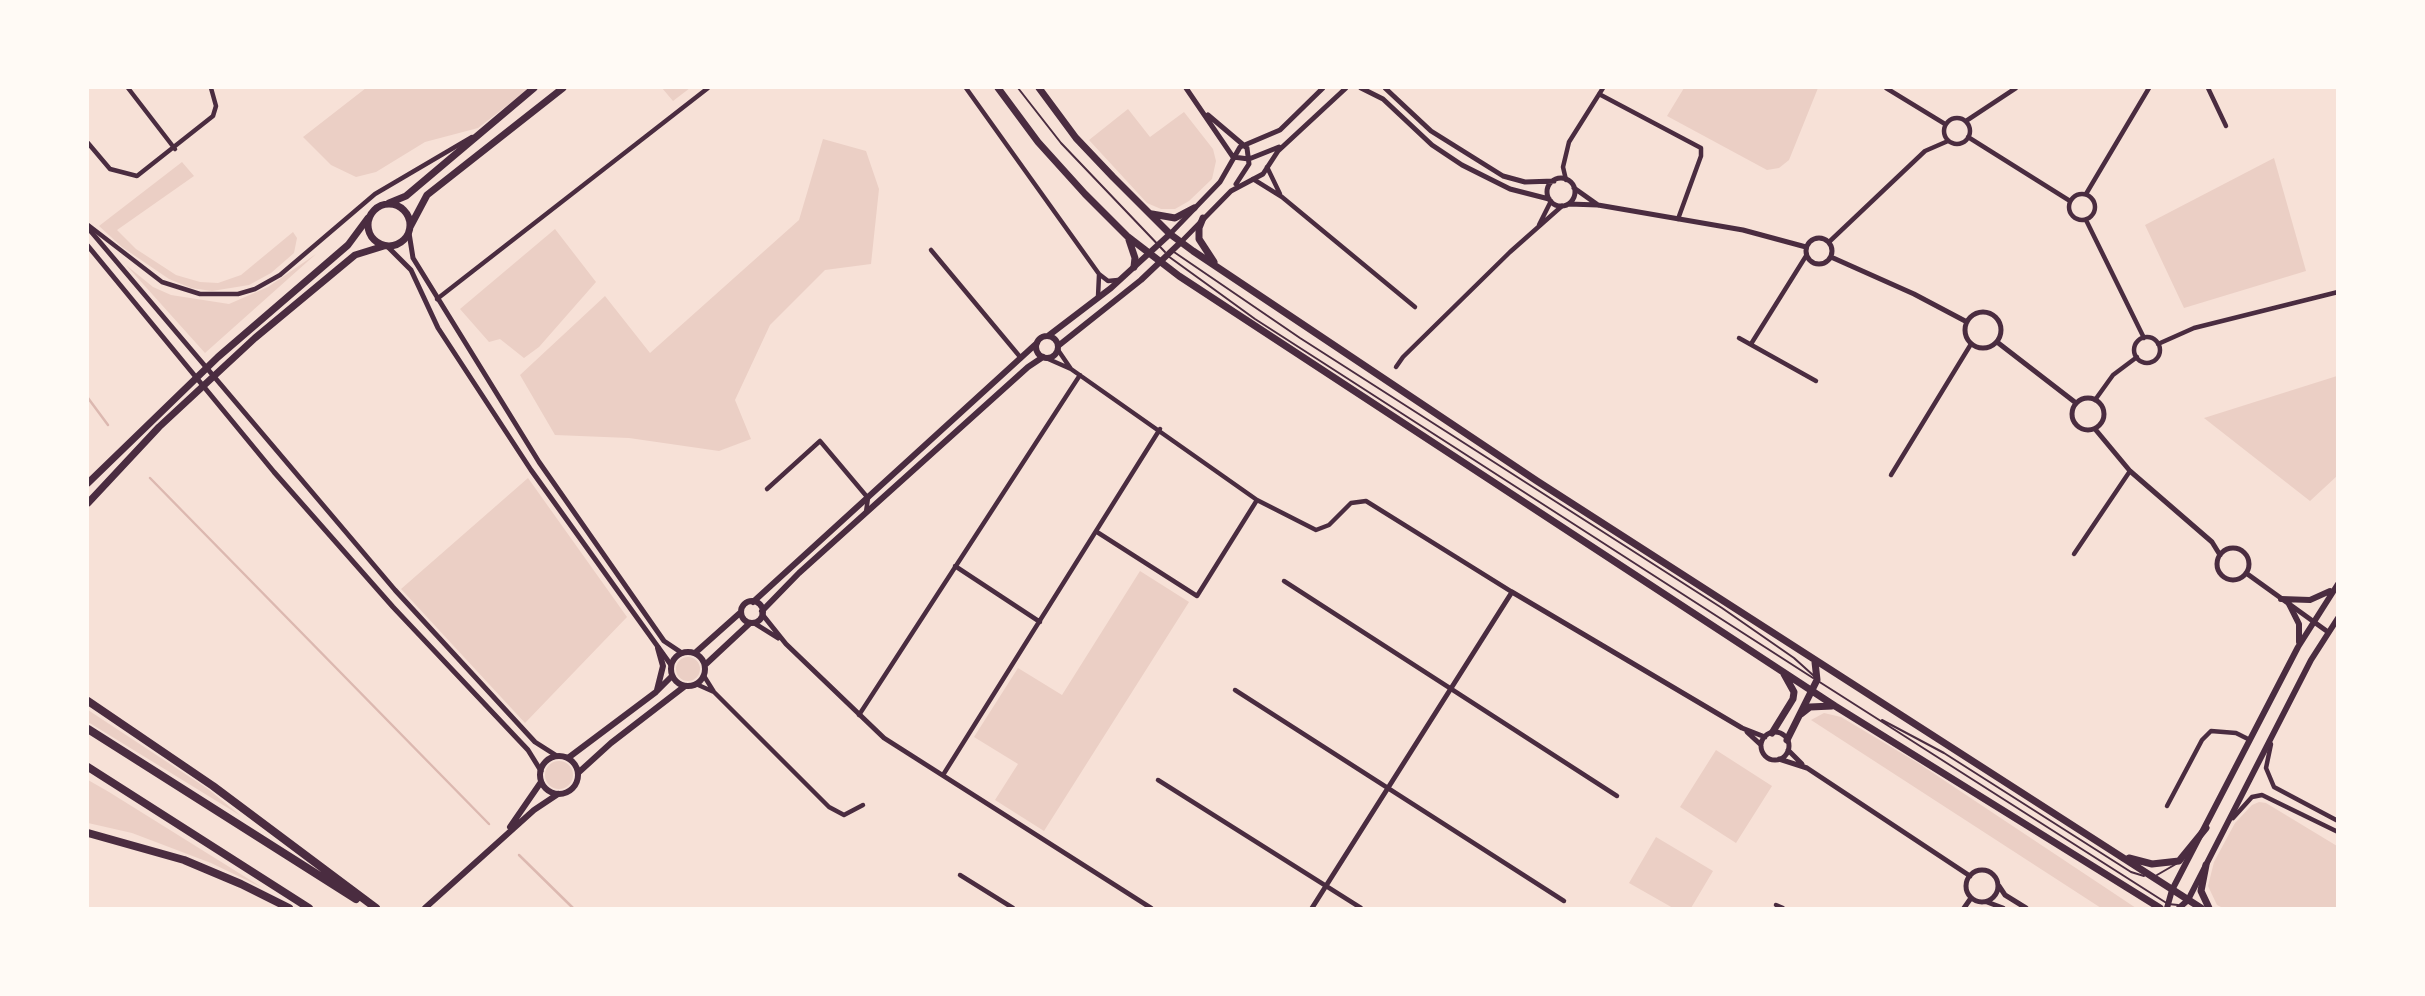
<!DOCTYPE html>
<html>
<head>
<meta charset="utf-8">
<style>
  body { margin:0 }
  #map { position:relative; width:2425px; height:996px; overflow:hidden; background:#f7e1d7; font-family:Helvetica,sans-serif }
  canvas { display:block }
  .frame { position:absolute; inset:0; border:89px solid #fffaf5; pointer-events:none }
</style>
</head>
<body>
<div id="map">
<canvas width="2425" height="996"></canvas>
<div class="frame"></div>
</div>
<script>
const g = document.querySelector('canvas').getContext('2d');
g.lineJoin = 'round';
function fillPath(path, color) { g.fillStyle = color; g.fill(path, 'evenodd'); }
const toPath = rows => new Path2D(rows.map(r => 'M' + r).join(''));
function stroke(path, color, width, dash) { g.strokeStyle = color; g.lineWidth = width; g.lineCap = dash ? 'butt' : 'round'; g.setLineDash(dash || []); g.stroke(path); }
fillPath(toPath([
  [366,88,530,88,478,128,425,142,376,172,356,177,331,165,303,137],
  [662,88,690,88,673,101],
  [1684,88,1818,88,1789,160,1779,168,1767,170,1667,116],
  [1128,109,1150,137,1184,112,1213,149,1216,161,1212,179,1189,201,1175,209,1161,209,1147,203,1089,140],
  [823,139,866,151,879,189,871,264,825,270,770,325,735,400,751,439,719,451,629,438,555,435,520,375,605,296,650,353,799,220],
  [2274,158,2306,271,2184,308,2145,225],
  [182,162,194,176,117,230,136,249,176,275,200,282,218,283,241,275,293,232,297,238,294,253,271,273,249,285,212,291,191,288,169,279,122,247,99,226],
  [555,229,596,282,539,347,524,358,500,339,489,342,460,309],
  [316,254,205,353,126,265,153,287,171,295,229,304,268,287],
  [2337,376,2337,476,2310,501,2204,418],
  [528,478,627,617,525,723,401,589],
  [1140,571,1189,602,1044,831,995,800,1018,764,974,737,1018,668,1062,695],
  '676 669a12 12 0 1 1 24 0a12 12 0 1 1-24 0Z',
  [88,710,208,789,241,816,88,722],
  [1824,713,1841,717,1918,763,2136,908,2101,908,1811,720],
  [1716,750,1772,786,1736,843,1680,807],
  '545 775a14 14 0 1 1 28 0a14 14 0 1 1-28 0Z',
  [88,780,109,792,263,888,211,863,132,833,88,823],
  [2259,802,2266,803,2337,846,2337,908,2223,908,2217,905,2208,886,2214,862,2235,823,2252,805],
  [1656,837,1713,871,1691,908,1673,908,1629,883]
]), '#ebcfc5');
stroke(toPath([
  [88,398,108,425],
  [150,478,489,824],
  [519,855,573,908]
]), '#dcb8b0', 2.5);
stroke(toPath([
  [1018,88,1061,143,1165,252],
  [1174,252,1300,338,1722,608,1794,658,1814,676],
  [1168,256,1255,319,1813,678],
  [1818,681,2168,904,2178,905],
  [1882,720,1944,753,2131,872,2144,876],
  [2157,875,2176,864]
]), '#4a2c40', 2);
stroke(toPath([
  [128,88,175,149],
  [966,88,1099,274,1108,281,1118,280],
  [1886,88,1945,124],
  [2208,88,2226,126],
  [1599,94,1701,148,1701,156,1678,219],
  '1944 131a13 13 0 1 1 26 0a13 13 0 1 1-26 0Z',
  [1966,121,2016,88],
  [1968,137,2070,201],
  [88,143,110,169,137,176,213,116,216,106,211,88],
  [1267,167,1280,194],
  [1253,179,1282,197,1415,307],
  [1566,180,1563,167,1569,142,1603,88],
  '2069 207a13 13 0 1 1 26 0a13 13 0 1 1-26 0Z',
  [2086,194,2149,88],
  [2086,220,2144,338],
  [88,225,162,282,200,294,238,294,255,289,280,275,375,194,472,137],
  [1539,225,1551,201],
  [1829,242,1925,151,1948,141],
  [931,250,1021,358],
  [1098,297,1099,275],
  [437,299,708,88],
  '2134 350a13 13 0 1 1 26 0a13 13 0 1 1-26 0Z',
  [1739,338,1816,381],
  [1751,344,1806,256],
  [2158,344,2194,328,2338,292],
  [1058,350,1071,369,1257,500,1316,530,1329,525,1351,503,1366,501,1512,592],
  [1046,358,1071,369],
  [1396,367,1403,357,1510,252,1562,206],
  [2095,400,2113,375,2137,357],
  [1891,475,1971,344],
  [767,489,820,441,868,498,866,512],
  [1097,532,1197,596,1257,500],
  [2074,554,2130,471],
  [955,566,1040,622],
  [1284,581,1617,796],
  [704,676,714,692,829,807,844,815,863,805],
  [696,684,714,692],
  [1235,690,1564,901],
  [859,715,1080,375],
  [2271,744,2266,768,2274,787,2338,821],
  [943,775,1160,429],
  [1158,780,1361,908],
  [2167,806,2202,740,2211,731,2236,733,2250,740],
  [2233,818,2252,797,2262,795,2338,832],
  [960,875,1013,908],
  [1776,905,1783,908]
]), '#4a2c40', 4.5);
stroke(toPath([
  [1186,88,1233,157,1249,159,1279,147],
  [1361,88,1383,99,1432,145,1462,165,1510,189,1549,199],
  [1385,88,1431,131,1503,176,1525,182,1554,181],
  [1208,115,1247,148,1249,164,1236,184],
  '1547 192a14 14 0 1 1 28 0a14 14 0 1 1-28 0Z',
  [1574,188,1598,205],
  [1569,204,1598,205,1743,230,1806,247],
  [88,228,395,590,535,742,557,756],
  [409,233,413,258,539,462,664,641,682,653],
  [1170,234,1220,182,1240,147,1280,130,1323,88],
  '1806 251a13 13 0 1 1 26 0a13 13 0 1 1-26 0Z',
  [1181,242,1231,191,1263,174,1278,151,1346,88],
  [88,246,274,472,393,607,528,750,541,771],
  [387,246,411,270,438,328,531,470,671,665],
  [1831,257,1914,294,1967,322],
  '1965 330a18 18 0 1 1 36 0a18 18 0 1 1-36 0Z',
  [1997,342,2076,403],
  '2072 414a16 16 0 1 1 32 0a16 16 0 1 1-32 0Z',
  [2095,429,2130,471,2212,542,2220,555],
  '2217 564a16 16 0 1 1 32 0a16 16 0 1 1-32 0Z',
  [2246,573,2328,632],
  [762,614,786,644,884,738,1151,908],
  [754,623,778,638],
  [1747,732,1761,745],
  '1761 746a14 14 0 1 1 28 0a14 14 0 1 1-28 0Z',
  [1788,750,1802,764],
  [1779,759,1807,768,1970,876],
  '1966 886a16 16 0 1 1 32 0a16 16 0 1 1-32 0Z',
  [1999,886,2005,895,2026,908],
  [1987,902,2003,908],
  [1312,908,1512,592,1742,728,1765,737],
  [1964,908,1971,898]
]), '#4a2c40', 5);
stroke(toPath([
  [1048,336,1111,288,1170,234],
  '1036 347a11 11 0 1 1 22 0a11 11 0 1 1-22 0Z',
  [1058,346,1141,280,1181,242],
  [2281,599,2310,600,2330,591],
  '741 612a11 11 0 1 1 22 0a11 11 0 1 1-22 0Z',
  [753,602,1037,343],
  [2289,604,2299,624,2299,642],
  [762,611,799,573,1028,367,1043,357],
  '671 669a17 17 0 1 1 34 0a17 17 0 1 1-34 0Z',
  [695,653,741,612],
  [705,665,750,623],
  [657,690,663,666,658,648],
  '540 775a19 19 0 1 1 38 0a19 19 0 1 1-38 0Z',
  [568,758,656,692,672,676],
  [578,773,611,743,685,686],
  [510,827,541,782],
  [425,908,534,810,558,794],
  [2167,908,2172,890,2298,647,2338,584],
  [2179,908,2188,900,2311,660,2338,618]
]), '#4a2c40', 6);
stroke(toPath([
  [998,88,1038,142,1085,194,1127,236,1179,276,1835,706,2160,908],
  [1039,88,1076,138,1113,177,1170,234,1193,251,1537,481,2201,908],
  [389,203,406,196,534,88],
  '368 225a21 21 0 1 1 42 0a21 21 0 1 1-42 0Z',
  [1152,214,1175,218,1194,208],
  [1203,218,1199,228,1199,239,1214,262],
  [410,227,427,195,563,88],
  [1129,240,1135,258,1134,267],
  [88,483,218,357,348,245,368,218],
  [88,503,159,427,255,338,355,255,384,246],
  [1801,714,1810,707,1832,706],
  [1772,733,1793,699,1794,692,1784,674],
  [1787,740,1817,680,1815,662],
  [2129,858,2152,864,2179,861,2206,828],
  [2206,865,2201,891,2209,908]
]), '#4a2c40', 7);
stroke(toPath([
  [88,701,213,786,376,908],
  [88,729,356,899],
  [88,767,309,908],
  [88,833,184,860,241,884,289,908]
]), '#4a2c40', 8);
</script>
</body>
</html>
